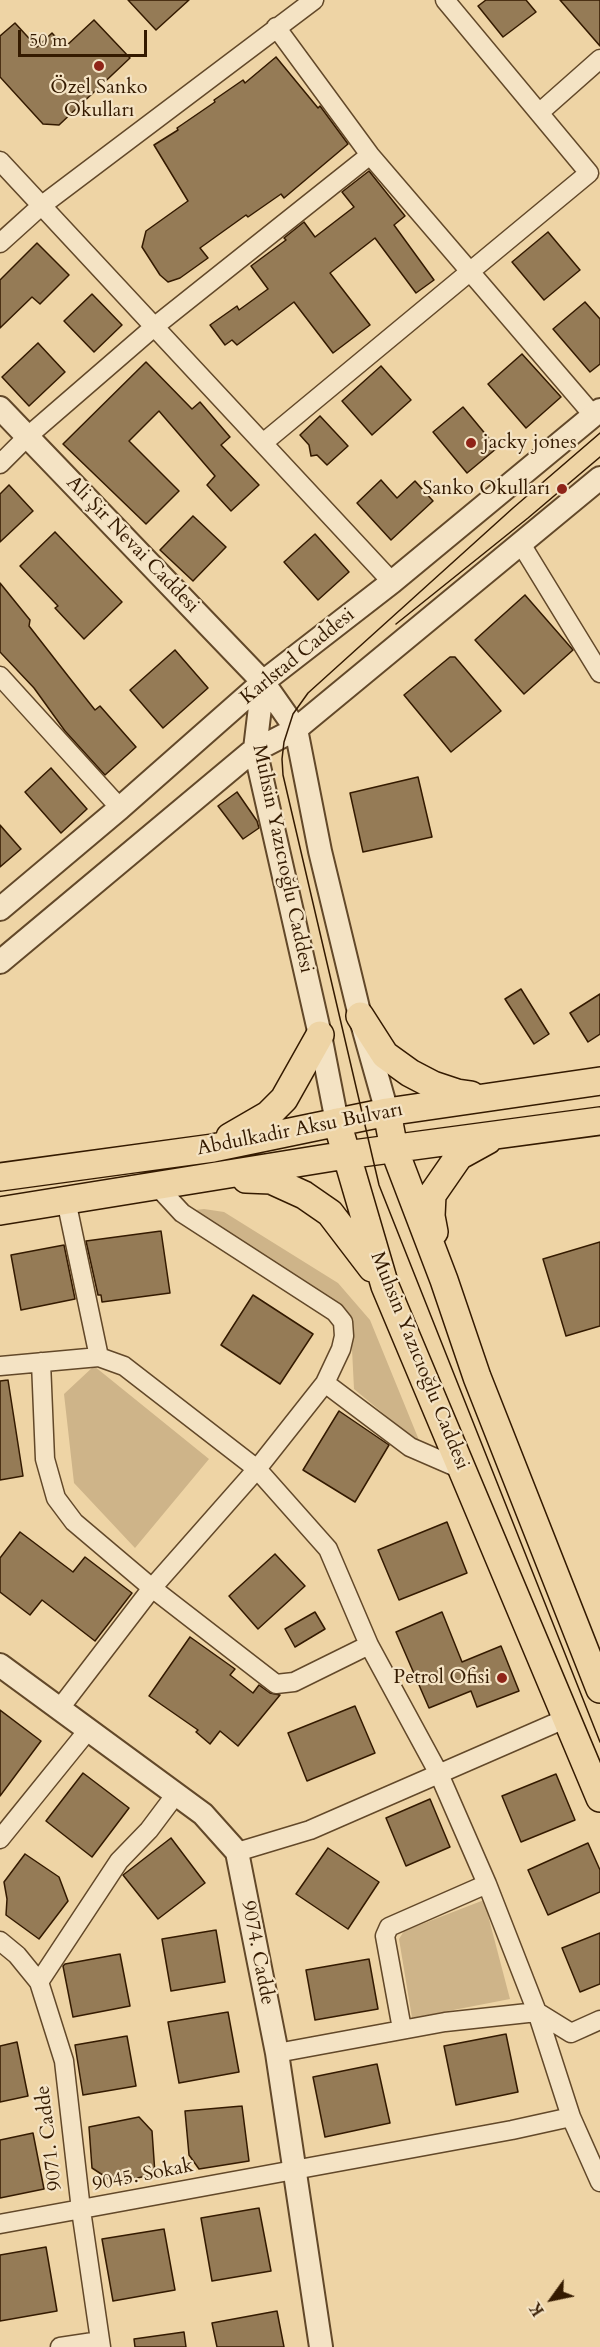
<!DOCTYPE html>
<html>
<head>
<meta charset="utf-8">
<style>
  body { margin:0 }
  #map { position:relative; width:600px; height:2347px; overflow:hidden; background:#eed4a5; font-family:Cardo,serif }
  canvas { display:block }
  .north { position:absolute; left:522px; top:2269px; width:60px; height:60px; -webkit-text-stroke:4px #f4e3c4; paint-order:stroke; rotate:237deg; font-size:16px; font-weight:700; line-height:24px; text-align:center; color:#341a00 }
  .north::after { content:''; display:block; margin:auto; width:21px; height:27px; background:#341a00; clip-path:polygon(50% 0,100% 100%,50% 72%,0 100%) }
  .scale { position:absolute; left:18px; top:30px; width:129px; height:27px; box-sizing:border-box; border:3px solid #341a00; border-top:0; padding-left:8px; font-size:18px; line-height:21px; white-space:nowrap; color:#341a00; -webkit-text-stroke:4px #f4e3c4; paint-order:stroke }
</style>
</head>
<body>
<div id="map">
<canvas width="600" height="2347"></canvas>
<div class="north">K</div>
<div class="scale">50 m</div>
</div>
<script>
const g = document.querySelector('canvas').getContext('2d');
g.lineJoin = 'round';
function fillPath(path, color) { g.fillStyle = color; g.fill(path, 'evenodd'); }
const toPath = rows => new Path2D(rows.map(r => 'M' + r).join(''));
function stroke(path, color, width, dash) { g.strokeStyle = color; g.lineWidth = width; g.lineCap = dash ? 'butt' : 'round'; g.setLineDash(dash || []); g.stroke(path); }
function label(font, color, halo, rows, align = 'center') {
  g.font = font + ' Cardo,serif'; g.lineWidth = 4.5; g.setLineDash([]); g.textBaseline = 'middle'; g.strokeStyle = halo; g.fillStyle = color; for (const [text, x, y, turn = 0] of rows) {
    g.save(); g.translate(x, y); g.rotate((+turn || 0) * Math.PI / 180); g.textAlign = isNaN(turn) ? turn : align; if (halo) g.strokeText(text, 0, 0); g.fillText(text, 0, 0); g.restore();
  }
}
fillPath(toPath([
  [204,1209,224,1212,338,1283,370,1320,421,1445,354,1389,351,1329,187,1211],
  [94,1366,209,1459,135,1548,74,1483,64,1394],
  [484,1900,510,1999,412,2018,399,1939,404,1931]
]), '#ceb489');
const building = toPath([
  [128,0,189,0,156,30,128,0],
  [486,0,526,0,536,12,503,37,478,6,486,0],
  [560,0,600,0,600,46,560,0],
  [94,20,130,58,59,125,43,124,0,77,0,36,15,23,37,47,52,33,65,47,94,20],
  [276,57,318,108,320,106,348,144,284,198,281,194,248,217,246,215,200,248,208,258,180,278,168,282,160,275,142,247,146,231,188,201,154,145,178,130,177,128,215,102,214,100,243,80,245,83,276,57],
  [369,171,405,216,394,225,434,280,416,293,375,238,330,273,370,325,333,353,294,302,237,345,232,340,225,345,210,325,237,306,239,310,268,289,251,266,286,240,284,238,304,222,315,237,354,207,342,192,369,171],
  [548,232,580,270,544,300,512,262,548,232],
  [37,243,69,275,40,304,32,297,0,328,0,280,37,243],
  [92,294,122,325,94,352,64,321,92,294],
  [585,302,600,319,600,364,590,372,553,329,585,302],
  [38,343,65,372,29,406,2,377,38,343],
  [522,354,561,397,526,428,488,384,522,354],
  [146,362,192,409,200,402,230,437,221,445,259,485,231,511,207,485,215,476,159,411,129,441,179,491,146,524,63,444,146,362],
  [381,366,411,400,372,435,342,401,381,366],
  [463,407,497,448,467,473,433,432,463,407],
  [320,416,348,446,327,465,317,455,311,456,309,445,300,435,320,416],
  [381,480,397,498,415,481,433,501,391,540,357,503,381,480],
  [9,485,33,511,0,542,0,494,9,485],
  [193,516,226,547,193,581,160,550,193,516],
  [55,532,122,602,84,639,55,608,58,606,20,566,55,532],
  [315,534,349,572,318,600,284,562,315,534],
  [0,583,30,620,29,626,68,676,95,710,100,706,136,747,105,775,65,731,34,688,0,652,0,583],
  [525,595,573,650,524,694,475,640,525,595],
  [175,650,208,688,163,728,130,690,175,650],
  [450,657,455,657,501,711,451,752,404,695,450,657],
  [51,768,87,809,61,833,25,792,51,768],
  [418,777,432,837,363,852,350,793,418,777],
  [237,792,257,821,259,828,243,839,218,806,237,792],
  [0,825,21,849,0,867,0,825],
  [521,989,549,1034,534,1044,505,999,521,989],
  [600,994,600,1034,588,1042,570,1013,600,994],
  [161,1231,170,1293,102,1302,101,1295,98,1295,86,1241,161,1231],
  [600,1242,600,1326,566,1336,543,1259,600,1242],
  [64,1245,75,1299,21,1310,11,1255,64,1245],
  [253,1295,313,1334,280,1384,221,1345,253,1295],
  [8,1380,23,1476,0,1480,0,1381,8,1380],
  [339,1411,389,1445,355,1502,303,1470,339,1411],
  [447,1522,467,1573,399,1600,378,1550,447,1522],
  [20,1532,73,1572,85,1557,132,1593,95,1641,42,1600,30,1615,0,1592,0,1558,20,1532],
  [275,1554,305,1586,258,1629,229,1596,275,1554],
  [315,1612,325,1629,295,1647,285,1629,315,1612],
  [442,1612,462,1662,501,1646,519,1691,477,1707,471,1691,429,1708,396,1632,442,1612],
  [190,1637,235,1669,230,1675,253,1693,259,1685,270,1693,280,1695,238,1746,220,1731,210,1744,196,1732,198,1730,149,1696,190,1637],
  [355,1706,375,1753,307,1781,288,1733,355,1706],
  [0,1710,41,1741,0,1796,0,1710],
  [83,1773,129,1808,92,1857,46,1821,83,1773],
  [556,1774,575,1820,521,1842,502,1796,556,1774],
  [430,1799,450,1847,406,1866,386,1818,430,1799],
  [171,1838,205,1883,158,1919,123,1875,171,1838],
  [588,1843,600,1870,600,1892,548,1915,528,1870,588,1843],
  [328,1848,379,1882,348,1929,296,1894,328,1848],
  [25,1854,59,1877,68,1901,39,1939,6,1915,7,1899,4,1882,25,1854],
  [216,1930,225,1982,171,1991,162,1939,216,1930],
  [600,1933,600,1984,580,1992,562,1948,600,1933],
  [120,1954,130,2006,73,2017,63,1966,65,1964,120,1954],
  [369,1959,378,2009,315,2020,306,1970,369,1959],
  [228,2012,239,2072,179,2083,168,2022,228,2012],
  [506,2034,518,2092,456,2105,444,2046,506,2034],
  [127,2036,136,2086,83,2095,75,2045,127,2036],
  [17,2042,28,2096,0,2102,0,2046,17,2042],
  [377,2064,390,2123,325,2137,313,2077,377,2064],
  [242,2106,249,2161,199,2169,189,2155,185,2111,242,2106],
  [139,2117,152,2131,155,2174,115,2183,92,2168,89,2127,139,2117],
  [33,2133,44,2189,0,2198,0,2140,33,2133],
  [259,2208,271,2271,212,2281,201,2218,259,2208],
  [164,2229,175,2290,113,2301,102,2239,164,2229],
  [46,2247,57,2311,0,2321,0,2255,46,2247],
  [277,2311,284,2347,217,2347,212,2323,277,2311],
  [184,2332,186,2347,135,2347,134,2339,184,2332]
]);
fillPath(building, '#957b56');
stroke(building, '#341a00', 1.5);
const minor = toPath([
  [276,27,370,155,593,415],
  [539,113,600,59],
  [0,161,392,582],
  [0,243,41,206,314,0],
  [263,443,589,173,445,0],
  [0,464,28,436,154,327,370,155],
  [521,544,600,673],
  [0,676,120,808],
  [157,1186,182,1213,335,1312,343,1322,344,1336,341,1349,325,1383],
  [66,1200,99,1357],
  [41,1362,45,1459,56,1498,74,1522,152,1588,276,1684,294,1682,369,1645],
  [0,1366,99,1357,124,1366,257,1469,328,1549,369,1645,439,1774,487,1884,537,2012,571,2117,600,2182],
  [60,1708,152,1588,257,1469,325,1383,410,1447,463,1470],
  [0,1839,89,1729],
  [237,1852,310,1830,567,1718],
  [0,1941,17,1955,39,1982,64,2061,81,2210,101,2347],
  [39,1982,119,1861,149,1830,176,1794],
  [402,2029,385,1936,389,1927,487,1884],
  [277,2053,445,2022,537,2012,571,2033,600,2020],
  [0,2224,512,2130,571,2117],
  [60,2347,100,2341]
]);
const tertiary = toPath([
  [0,408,263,682,296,729,320,851,360,1016,387,1112],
  [263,682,255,749,320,1035,337,1122],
  [0,909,120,808,263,682,392,582,600,410],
  [0,962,250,753,296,729,600,478],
  [0,1665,203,1814,237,1852,277,2053,321,2347]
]);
const primary = toPath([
  [360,1016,385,1055,410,1073,433,1085,457,1093,471,1095],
  [387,1112,394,1149,444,1280,477,1377,600,1689],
  [337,1122,385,1286,600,1798],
  [230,1137,268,1115,284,1099,320,1035],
  [0,1177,213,1148,387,1112,600,1081],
  [246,1179,271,1180,304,1195,330,1213,372,1268],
  [0,1211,346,1155,600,1121],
  [434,1232,431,1216,432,1195,459,1156,488,1140]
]);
stroke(minor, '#624829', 21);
stroke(tertiary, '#624829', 26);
stroke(primary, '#341a00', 30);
stroke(minor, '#f4e3c4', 18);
stroke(tertiary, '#f4e3c4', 22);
stroke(primary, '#eed4a5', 27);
stroke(toPath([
  [600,433,513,508,308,693,293,714,284,742,282,759,283,775,379,1185,600,1742],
  [396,624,528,518,600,457]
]), '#341a00', 1.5);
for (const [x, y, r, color] of [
  [99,66,6,"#8f2418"],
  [471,443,6,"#8f2418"],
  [562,489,6,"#8f2418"],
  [502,1678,6,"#8f2418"]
]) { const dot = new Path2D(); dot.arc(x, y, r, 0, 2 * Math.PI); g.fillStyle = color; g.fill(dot); stroke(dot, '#f4e3c4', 2); }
label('20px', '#341a00', '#f4e3c4', [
  ["Özel Sanko",99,88,"center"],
  ["Okulları",99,111,"center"],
  ["jacky jones",483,443,"left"],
  ["Sanko Okulları",550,489],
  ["Petrol Ofisi",490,1678]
], 'right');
label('20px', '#341a00', '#f4e3c4', [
  ["Ali Şir Nevai Caddesi",132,545,46],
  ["Karlstad Caddesi",298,657,-39],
  ["Muhsin Yazıcıoğlu Caddesi",282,859,78],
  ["Abdulkadir Aksu Bulvarı",300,1130,-11],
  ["Muhsin Yazıcıoğlu Caddesi",419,1361,68],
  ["9074. Cadde",257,1953,79],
  ["9071. Cadde",50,2138,-97],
  ["9045. Sokak",143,2176,-11]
]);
</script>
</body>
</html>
